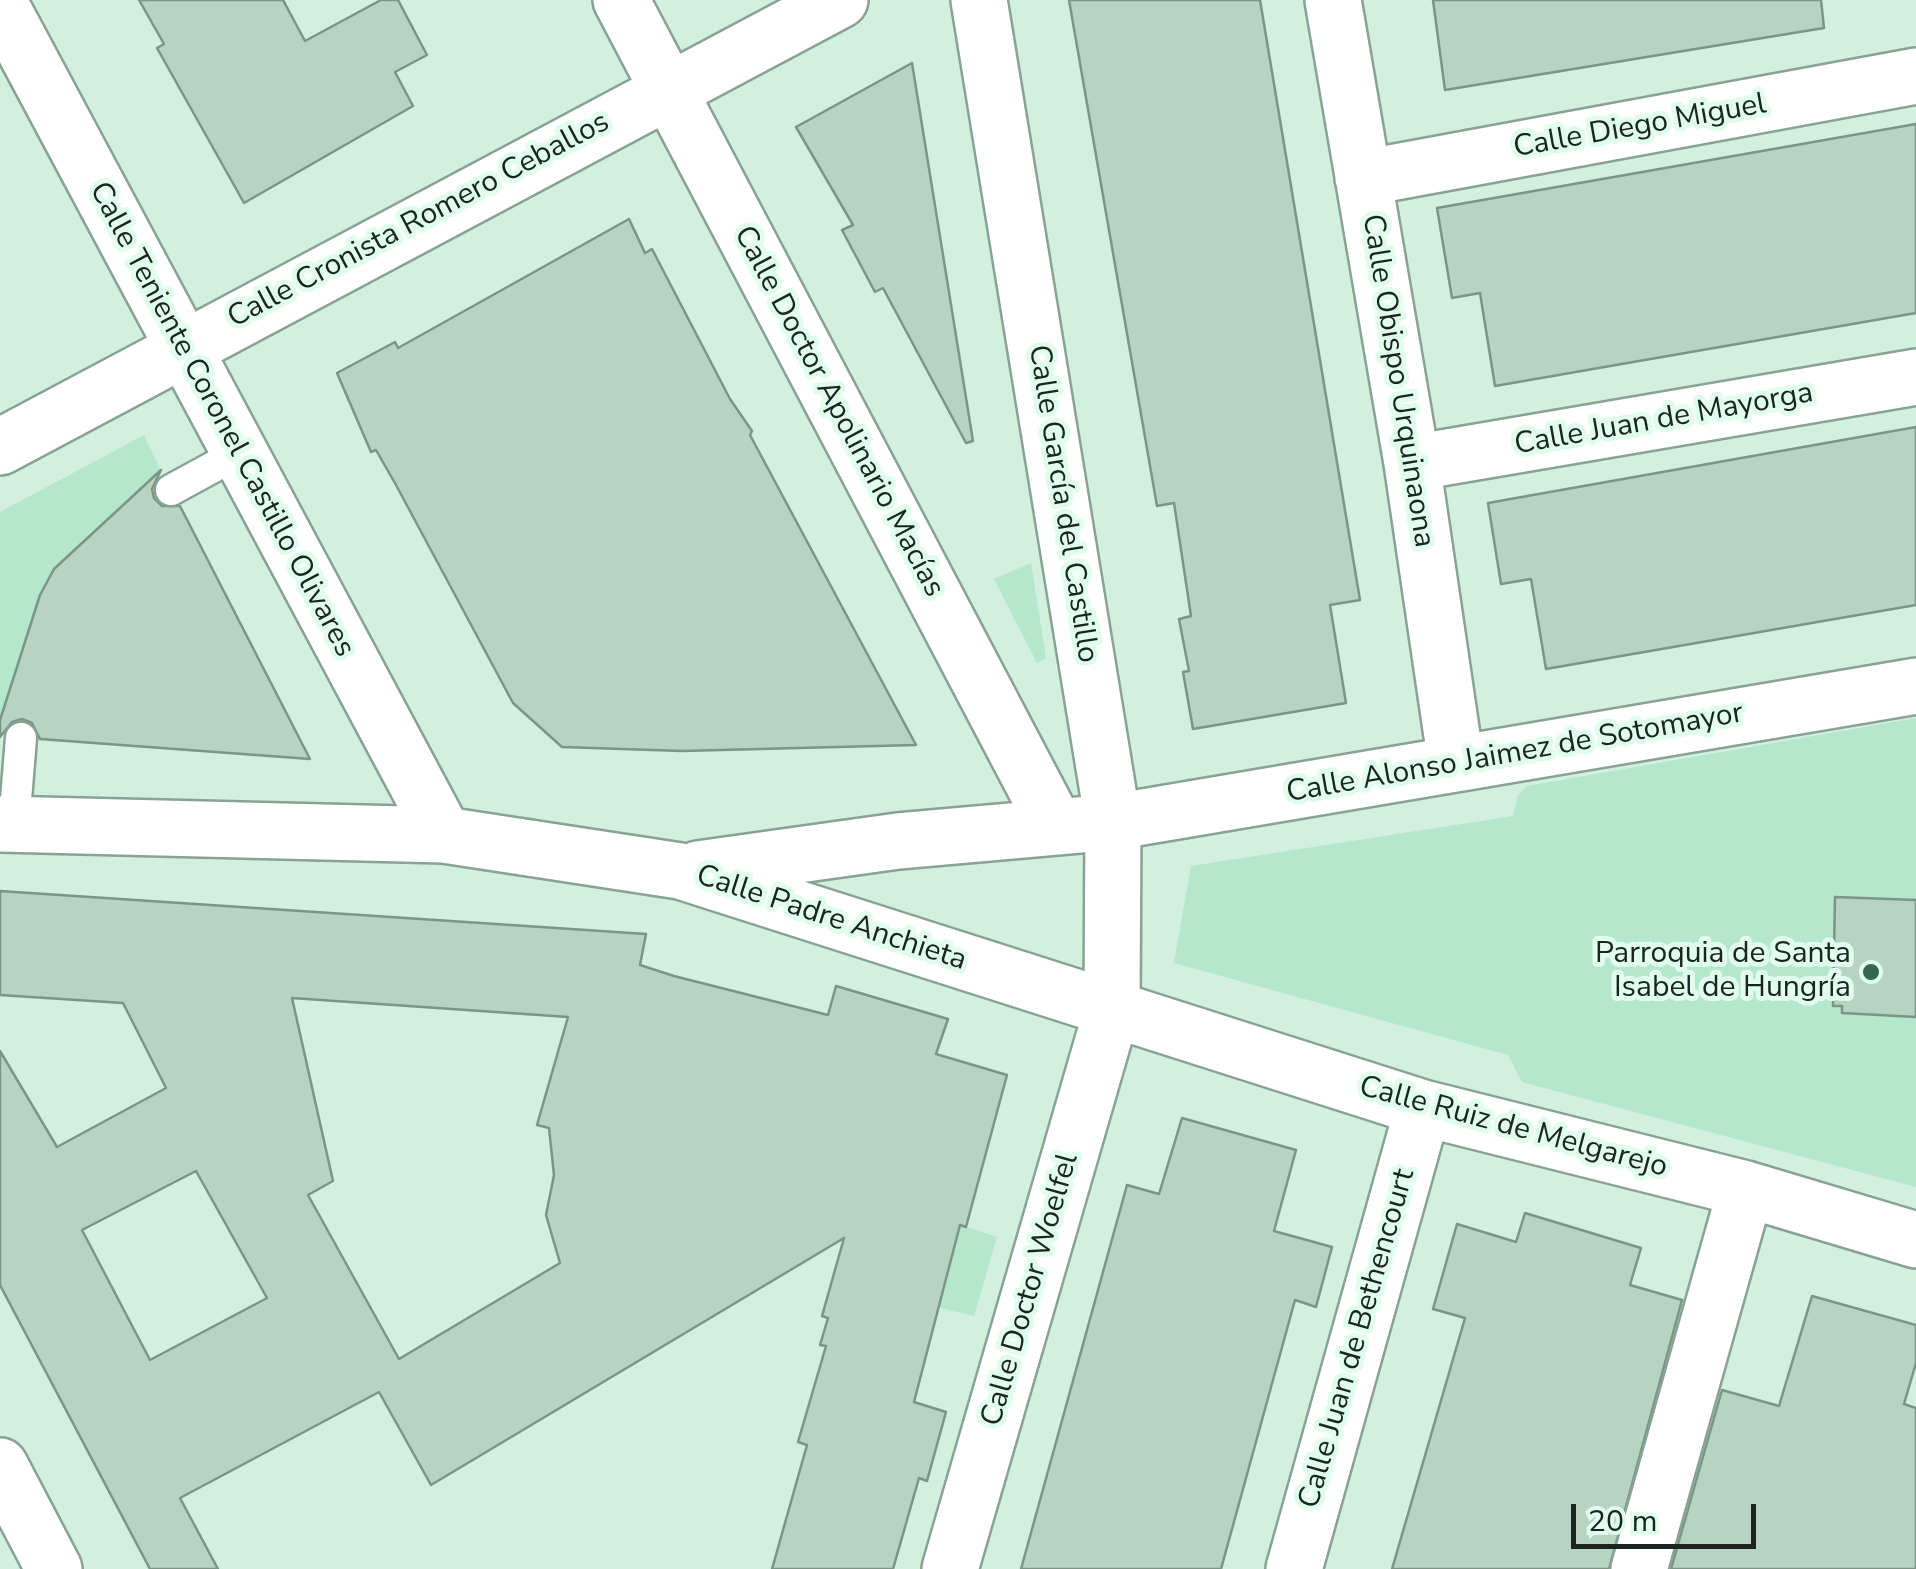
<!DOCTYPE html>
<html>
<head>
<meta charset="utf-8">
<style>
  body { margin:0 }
  #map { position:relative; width:1916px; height:1569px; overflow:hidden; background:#d3efe0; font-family:"Nunito Sans",sans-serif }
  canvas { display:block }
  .scale { position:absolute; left:1571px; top:1504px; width:185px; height:45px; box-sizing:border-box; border:5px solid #1b2520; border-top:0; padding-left:12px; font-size:30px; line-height:35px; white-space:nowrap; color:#1b2520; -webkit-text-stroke:8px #e0fded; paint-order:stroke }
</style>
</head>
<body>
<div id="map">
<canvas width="1916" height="1569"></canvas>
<div class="scale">20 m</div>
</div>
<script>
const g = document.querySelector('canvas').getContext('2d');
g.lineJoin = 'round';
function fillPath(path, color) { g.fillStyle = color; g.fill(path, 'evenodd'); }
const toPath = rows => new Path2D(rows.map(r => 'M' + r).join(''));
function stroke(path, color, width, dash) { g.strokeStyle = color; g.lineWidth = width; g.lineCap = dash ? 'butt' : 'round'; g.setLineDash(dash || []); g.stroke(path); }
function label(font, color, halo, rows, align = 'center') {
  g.font = font + ' "Nunito Sans",sans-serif'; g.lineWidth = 10; g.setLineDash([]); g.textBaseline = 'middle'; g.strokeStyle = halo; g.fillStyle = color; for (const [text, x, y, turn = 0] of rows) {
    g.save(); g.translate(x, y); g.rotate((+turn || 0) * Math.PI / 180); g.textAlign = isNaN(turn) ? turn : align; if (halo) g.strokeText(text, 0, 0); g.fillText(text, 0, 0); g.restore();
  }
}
fillPath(toPath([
  [144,435,161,471,54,569,40,595,0,720,0,512],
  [1031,563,1046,658,1037,663,994,579],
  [1916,718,1916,1187,1522,1082,1508,1055,1174,963,1191,866,1513,816,1518,795,1527,786],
  [961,1225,997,1237,974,1316,937,1307]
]), '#b4e7cc');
const building = toPath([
  [139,0,283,0,305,41,381,0,398,0,427,55,395,72,413,106,244,203,157,48,164,44,139,0],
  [1069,0,1260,0,1360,600,1330,605,1346,703,1193,729,1183,672,1189,671,1179,619,1191,616,1174,503,1157,506,1069,0],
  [1433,0,1821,0,1824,28,1445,90,1433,0],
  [912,63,973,441,966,443,883,288,875,292,842,230,853,225,796,127,912,63],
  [1916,124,1916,313,1495,386,1480,293,1452,298,1437,208,1916,124],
  [629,219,645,253,652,249,730,399,752,431,750,435,916,745,682,751,562,747,513,703,396,485,376,450,371,452,337,373,395,342,398,348,629,219],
  [1916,427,1916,605,1546,669,1531,579,1501,584,1488,503,1916,427],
  [161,470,152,489,154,498,162,506,180,506,310,759,40,739,32,723,22,719,12,722,0,737,0,720,40,595,54,569,161,470],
  [0,891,646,934,640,965,674,976,828,1015,836,986,948,1019,936,1054,1007,1075,966,1227,960,1225,914,1402,946,1412,927,1481,919,1478,893,1569,772,1569,807,1445,798,1442,826,1346,820,1345,828,1318,822,1316,844,1238,431,1485,379,1392,180,1498,218,1569,150,1569,0,1285,0,1051,57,1147,166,1088,123,1003,0,995,0,891],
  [292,998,568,1017,537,1125,549,1128,554,1175,546,1215,560,1263,399,1359,308,1195,333,1181,292,998],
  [196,1171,267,1298,150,1360,82,1230,196,1171],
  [1835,897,1916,900,1916,1017,1842,1013,1842,1006,1833,1006,1835,897],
  [1182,1118,1296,1150,1274,1231,1332,1247,1316,1307,1295,1300,1221,1569,1021,1569,1127,1185,1159,1194,1182,1118],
  [1525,1213,1641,1248,1630,1285,1682,1300,1609,1569,1392,1569,1465,1318,1433,1309,1457,1224,1516,1242,1525,1213],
  [1812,1296,1916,1325,1916,1363,1904,1404,1916,1408,1916,1569,1671,1569,1722,1390,1779,1406,1812,1296]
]);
fillPath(building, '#b7d3c4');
stroke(building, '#7b9587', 2.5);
const lane = toPath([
  [171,490,239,453],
  [14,824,21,738]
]);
const street = toPath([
  [621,0,1055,825],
  [1333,0,1412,463,1456,763],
  [0,4,444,835],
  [1363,178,1916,76],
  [0,447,840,0],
  [1412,463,1916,377],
  [0,824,444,835,680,871,1423,1108,1746,1189,1916,1240],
  [698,869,898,841,1113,822,1916,686],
  [950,1569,1112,1010,1113,822,979,0],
  [1294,1569,1423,1108],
  [1639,1569,1746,1189]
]);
const secondary = toPath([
  [0,1466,54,1569]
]);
stroke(lane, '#88a294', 35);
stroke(street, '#88a294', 60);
stroke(secondary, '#88a294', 60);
stroke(lane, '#fff', 30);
stroke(street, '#fff', 55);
stroke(secondary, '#fff', 55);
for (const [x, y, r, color] of [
  [1871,972,10,"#31684f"]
]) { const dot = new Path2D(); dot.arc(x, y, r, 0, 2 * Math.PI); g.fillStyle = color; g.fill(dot); stroke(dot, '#e0fded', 4); }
label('30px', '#1b2520', '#e0fded', [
  ["Calle Diego Miguel",1640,127,-10],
  ["Calle Cronista Romero Ceballos",419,221,-28],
  ["Calle Obispo Urquinaona",1397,381,81],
  ["Calle Doctor Apolinario Macías",838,412,62],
  ["Calle Teniente Coronel Castillo Olivares",221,420,62],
  ["Calle Juan de Mayorga",1664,420,-10],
  ["Calle García del Castillo",1062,504,81],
  ["Calle Alonso Jaimez de Sotomayor",1515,754,-10],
  ["Calle Padre Anchieta",831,919,18],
  ["Calle Ruiz de Melgarejo",1513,1128,15],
  ["Calle Doctor Woelfel",1031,1290,-74],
  ["Calle Juan de Bethencourt",1358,1339,-74]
]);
label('30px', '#1b2520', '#e0fded', [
  ["Parroquia de Santa",1851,955],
  ["Isabel de Hungría",1851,989]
], 'right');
</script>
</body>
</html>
